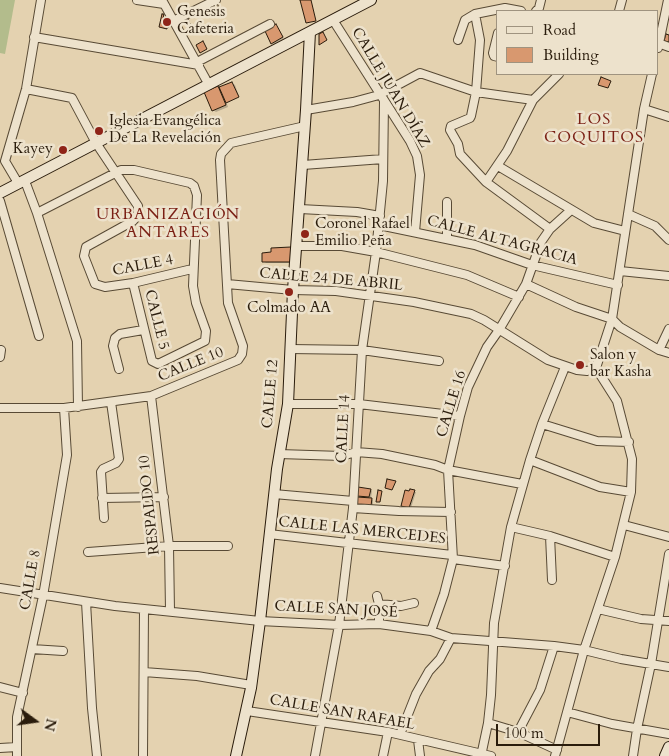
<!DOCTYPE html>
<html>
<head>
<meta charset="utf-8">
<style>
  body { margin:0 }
  #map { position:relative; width:669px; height:756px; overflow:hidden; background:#e4d2b0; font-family:Cardo,serif }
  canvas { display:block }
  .legend { position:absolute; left:496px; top:10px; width:162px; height:65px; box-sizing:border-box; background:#ede2cc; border:1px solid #9f937f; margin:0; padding:6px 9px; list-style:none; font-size:15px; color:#2a1c0c }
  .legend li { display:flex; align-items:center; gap:10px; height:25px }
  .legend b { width:25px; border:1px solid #9f937f }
  .north { position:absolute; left:10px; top:696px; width:50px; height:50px; -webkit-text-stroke:4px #ede2cc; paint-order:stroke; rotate:104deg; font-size:14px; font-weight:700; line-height:20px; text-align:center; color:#2a1c0c }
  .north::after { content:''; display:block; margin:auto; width:18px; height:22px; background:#2a1c0c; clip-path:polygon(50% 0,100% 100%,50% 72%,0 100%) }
  .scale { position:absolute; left:496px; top:724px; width:104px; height:22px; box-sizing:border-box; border:2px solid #2a1c0c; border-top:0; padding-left:6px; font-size:15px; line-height:18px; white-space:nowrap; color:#2a1c0c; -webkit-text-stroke:4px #ede2cc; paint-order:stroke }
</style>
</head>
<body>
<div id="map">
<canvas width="669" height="756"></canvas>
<ul class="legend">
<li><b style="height:6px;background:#ede2cc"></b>Road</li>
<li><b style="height:14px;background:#d8986f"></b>Building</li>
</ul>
<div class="north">N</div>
<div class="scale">100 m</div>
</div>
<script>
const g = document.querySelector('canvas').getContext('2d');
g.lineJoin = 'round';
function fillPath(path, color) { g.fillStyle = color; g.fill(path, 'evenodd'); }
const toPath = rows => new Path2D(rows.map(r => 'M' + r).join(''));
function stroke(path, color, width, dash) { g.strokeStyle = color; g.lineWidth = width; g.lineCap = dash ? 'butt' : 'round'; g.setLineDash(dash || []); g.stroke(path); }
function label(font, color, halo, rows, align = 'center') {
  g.font = font + ' Cardo,serif'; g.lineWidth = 5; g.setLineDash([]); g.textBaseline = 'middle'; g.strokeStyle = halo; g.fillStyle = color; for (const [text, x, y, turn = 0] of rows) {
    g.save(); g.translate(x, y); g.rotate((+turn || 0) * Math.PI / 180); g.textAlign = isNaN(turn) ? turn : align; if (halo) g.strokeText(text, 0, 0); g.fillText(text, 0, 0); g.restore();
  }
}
fillPath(toPath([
  [0,0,15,0,5,54,0,53]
]), '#b3bc8c');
fillPath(toPath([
  [276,26,284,38,274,44,272,43],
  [232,83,235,85,239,96,226,101,228,107,216,112,213,110,218,87,220,89],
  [263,254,294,263,266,263,264,261],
  [371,490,372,491,371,498,373,500,373,506,370,506,358,495],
  [414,492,416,492,411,508,403,506]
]), '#0003');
const building = toPath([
  [300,0,311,0,316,21,306,23,300,0],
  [162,14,164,14,163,18,167,18,166,20,170,23,169,27,167,27,167,29,159,27,162,14],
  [188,19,191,26,188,28,184,21,188,19],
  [276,24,283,37,271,44,265,31,276,24],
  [323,32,327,40,319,45,319,34,323,32],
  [666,34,669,35,669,42,664,41,666,34],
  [203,41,207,49,200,53,196,45,203,41],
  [601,77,611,81,608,88,598,85,601,77],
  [232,82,239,97,226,103,219,87,232,82],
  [218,86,226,105,212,111,204,92,218,86],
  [291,247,291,262,262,262,262,253,271,252,271,248,291,247],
  [387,479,396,481,392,490,385,488,387,479],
  [358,487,371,489,369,497,357,496,358,487],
  [410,489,415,490,409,508,401,506,405,490,409,491,410,489],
  [378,490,382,491,380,502,376,502,378,490],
  [357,497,372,498,371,506,356,505,357,497]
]);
fillPath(building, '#d8986f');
stroke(building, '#2a1c0c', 1);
const street = toPath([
  [137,0,164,4],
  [162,0,209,85],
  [536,11,539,8,541,0],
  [619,11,622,0],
  [475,14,480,40,476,92,471,116,470,118,451,126,450,130,458,144,460,154,486,182,550,229],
  [333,20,410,141,417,156,420,175,415,232],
  [173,21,216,0],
  [498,33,493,53,494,56,498,57],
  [34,37,199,65,199,61,270,24],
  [458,40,465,20,475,14,505,8,521,11],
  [658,43,669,47],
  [658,48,668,0],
  [26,89,72,98,96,143,138,206,138,215,133,221,86,247,84,256,95,284,105,287,133,283,192,269],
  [644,109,669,117],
  [306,110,353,102,379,95,420,73,476,92,533,100],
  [303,165,383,159],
  [498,166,594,223,625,231],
  [25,181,37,213,77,341,78,407],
  [486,182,507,151,533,100,559,74],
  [18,183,5,161,26,89,41,0],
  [0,201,39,336],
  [447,202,447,239],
  [300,209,357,212,380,216],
  [37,213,121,170,134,170,190,183,194,186,197,195,193,286,196,303,206,331,205,341,158,364,152,361,133,283],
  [628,214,655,226,669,240],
  [379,225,475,245,532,265,618,285],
  [297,246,342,246,376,252,467,275,519,297],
  [620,271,669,276],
  [227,284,293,290,336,291,414,302,471,314,484,320,548,360,577,370,587,371,596,368],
  [526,284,576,307,612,319,620,327,659,350,669,353],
  [290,349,362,350,439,361],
  [659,350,669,329],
  [0,357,1,350],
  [119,369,113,346,115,338,120,334,143,330],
  [151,396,169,546,170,611],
  [288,404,359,404,460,416],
  [0,408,64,408,151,396,238,360,242,354,243,346,228,303,220,160,221,154,231,143,305,126],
  [542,424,597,441,629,442],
  [279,454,342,456,356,452,382,454,435,465,448,470,522,484],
  [530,460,600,487,631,492],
  [274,494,353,501],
  [102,498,164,497],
  [353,508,399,511,451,512],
  [104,518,101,472,103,469,116,463,119,459,111,402],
  [624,525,669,537],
  [511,527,550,536,615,557],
  [269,534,452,555],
  [550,536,552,580],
  [88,552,169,546,228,546],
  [453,559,505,566],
  [0,588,115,606,260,621,339,625,379,624,431,631,451,638,554,646,584,650,621,659,669,667],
  [377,596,379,604,379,624],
  [86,602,92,708,97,756],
  [379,604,401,606,414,603],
  [598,609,641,619,669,621],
  [431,631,444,594,453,559,448,470,460,416,468,387,487,347,499,330,526,284,541,242,550,229,571,210],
  [32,649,63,651],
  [144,672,197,676,251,685],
  [0,687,23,693],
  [247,711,388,732,491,756],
  [567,712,612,724,669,734],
  [488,723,518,732,557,750],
  [518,732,540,690,554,646],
  [399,734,401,732,416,694,429,671,440,659,451,638],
  [418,740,420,756],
  [0,748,17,747],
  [17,756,17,717,43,596,67,455,64,408],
  [143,756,144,609],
  [315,756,339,625,353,508,362,350,376,252,383,181,384,101],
  [383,756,388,732],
  [481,756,488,723,491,695,494,623,511,527,530,460,542,424,565,367],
  [555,756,584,650,615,557,631,492,632,459,617,401,596,368,612,319,644,109,652,74],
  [633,756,637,729,651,664,669,554]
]);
const secondary = toPath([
  [0,193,371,0],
  [236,756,251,688,260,621,277,469,288,404,293,290,306,110,310,32],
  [665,756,669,747]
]);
stroke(street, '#584a35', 10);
stroke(secondary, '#2a1c0c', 12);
stroke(street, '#ede2cc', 8);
stroke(secondary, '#ede2cc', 10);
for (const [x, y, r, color] of [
  [167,22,5,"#8f2418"],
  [99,131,5,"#8f2418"],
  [63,150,5,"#8f2418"],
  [305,234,5,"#8f2418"],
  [289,292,5,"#8f2418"],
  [580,365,5,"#8f2418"]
]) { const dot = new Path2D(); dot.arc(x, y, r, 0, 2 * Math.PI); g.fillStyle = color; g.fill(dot); stroke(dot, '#ede2cc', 2); }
label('15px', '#2a1c0c', '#ede2cc', [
  ["Genesis",177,13],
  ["Cafeteria",177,30],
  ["Iglesia Evangélica",109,122],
  ["De La Revelación",109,139],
  ["Kayey",53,150,"right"],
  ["Coronel Rafael",315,225],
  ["Emilio Peña",315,242],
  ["Colmado AA",289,309,"center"],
  ["Salon y",590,356],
  ["bar Kasha",590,373]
], 'left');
label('15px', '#2a1c0c', '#ede2cc', [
  ["CALLE JUAN DÍAZ",390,88,59],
  ["CALLE ALTAGRACIA",502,241,15],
  ["CALLE 4",143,266,-11],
  ["CALLE 24 DE ABRIL",331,280,5],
  ["CALLE 5",156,320,76],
  ["CALLE 10",191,365,-22],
  ["CALLE 12",271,394,-85],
  ["CALLE 16",452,404,-73],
  ["CALLE 14",344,429,-87],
  ["RESPALDO 10",150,505,-96],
  ["CALLE LAS MERCEDES",362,531,6],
  ["CALLE 8",31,580,-80],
  ["CALLE SAN JOSÉ",336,610,3],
  ["CALLE SAN RAFAEL",342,713,10]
]);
g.letterSpacing = '1px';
label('16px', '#7a1f14', '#ede2cc', [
  ["LOS",594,120],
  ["COQUITOS",594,138],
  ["URBANIZACIÓN",168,215],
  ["ANTARES",168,233]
]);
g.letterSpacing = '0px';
</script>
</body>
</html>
